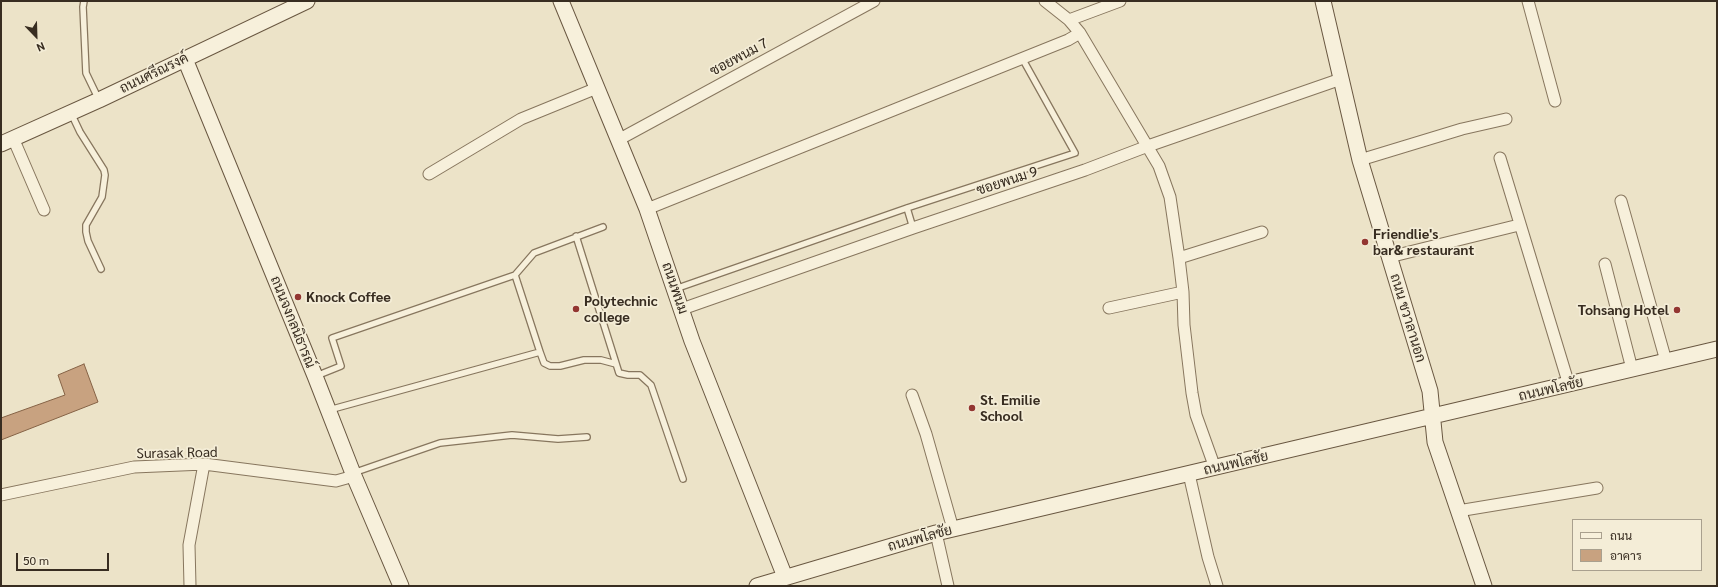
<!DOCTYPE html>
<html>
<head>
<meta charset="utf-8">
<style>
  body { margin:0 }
  #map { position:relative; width:1718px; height:587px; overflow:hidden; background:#ece3c8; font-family:Georgia,Sarabun,serif }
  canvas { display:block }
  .frame { position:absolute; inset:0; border:2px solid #382d21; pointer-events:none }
  .legend { position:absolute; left:1572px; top:519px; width:130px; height:52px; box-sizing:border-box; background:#f4edd7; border:1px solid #a9a08e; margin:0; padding:5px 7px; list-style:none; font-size:12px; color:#382d21 }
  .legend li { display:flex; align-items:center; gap:8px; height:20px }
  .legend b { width:20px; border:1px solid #a9a08e }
  .north { position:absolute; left:16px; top:16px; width:40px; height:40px; -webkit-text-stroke:3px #f4edd7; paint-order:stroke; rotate:157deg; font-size:11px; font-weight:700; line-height:16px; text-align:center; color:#382d21 }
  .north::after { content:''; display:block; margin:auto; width:14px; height:18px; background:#382d21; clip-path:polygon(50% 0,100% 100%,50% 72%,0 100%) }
  .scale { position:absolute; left:16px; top:553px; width:93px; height:18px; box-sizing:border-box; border:2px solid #382d21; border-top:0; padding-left:5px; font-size:12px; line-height:14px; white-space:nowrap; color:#382d21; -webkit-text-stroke:3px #f4edd7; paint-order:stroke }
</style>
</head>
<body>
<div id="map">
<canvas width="1718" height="587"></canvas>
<div class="frame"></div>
<ul class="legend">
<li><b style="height:5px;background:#f7f0db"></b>ถนน</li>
<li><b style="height:11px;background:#c8a280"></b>อาคาร</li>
</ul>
<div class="north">N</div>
<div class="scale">50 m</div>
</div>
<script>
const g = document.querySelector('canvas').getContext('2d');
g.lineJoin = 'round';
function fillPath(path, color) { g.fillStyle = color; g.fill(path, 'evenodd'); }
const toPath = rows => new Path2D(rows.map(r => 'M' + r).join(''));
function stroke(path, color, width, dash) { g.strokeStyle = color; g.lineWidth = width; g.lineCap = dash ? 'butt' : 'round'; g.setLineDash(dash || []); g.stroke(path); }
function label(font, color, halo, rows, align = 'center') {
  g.font = font + ' Georgia,Sarabun,serif'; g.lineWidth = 3.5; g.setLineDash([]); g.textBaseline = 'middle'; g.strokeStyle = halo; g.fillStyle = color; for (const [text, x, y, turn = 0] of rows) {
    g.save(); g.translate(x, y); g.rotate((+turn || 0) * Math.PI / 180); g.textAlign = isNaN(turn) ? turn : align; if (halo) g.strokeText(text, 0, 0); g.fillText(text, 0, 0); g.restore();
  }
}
const building = toPath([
  [84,364,98,402,1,440,1,418,65,395,58,375,84,364]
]);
fillPath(building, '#c8a280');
stroke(building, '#856245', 1);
const lane = toPath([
  [84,1,83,7,86,73,99,100],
  [71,113,80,132,104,170,105,175,102,197,86,225,86,232,88,241,101,269],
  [907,208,913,228],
  [576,236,619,373,628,375,640,375,651,385,683,479],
  [515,275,534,253,603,227],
  [675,289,907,208,1075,153,1022,58],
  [540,352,544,363,550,366,560,366,584,360,601,360,616,364],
  [316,376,341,366,332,338,515,275,540,352,329,410],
  [353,473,440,443,512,435,558,439,587,437]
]);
const street = toPath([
  [1045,1,1069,20,1080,33,1159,166,1170,197,1179,258,1183,292,1184,325,1192,393,1196,415,1215,468],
  [1528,1,1555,101],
  [1069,20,1120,1],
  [13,138,44,210],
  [618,140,874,1],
  [1500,158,1569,385],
  [1360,160,1462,129,1506,119],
  [429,174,521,119,597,88],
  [1621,201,1666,361],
  [647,209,1068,40,1080,33],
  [1389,257,1519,225],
  [1179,258,1262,232],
  [1605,264,1632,369],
  [1109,308,1183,292],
  [682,309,913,228,1085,170,1148,146,1341,79],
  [912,395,926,434,953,529],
  [1189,474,1208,557,1217,586],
  [1,495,134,467,204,464,336,481,354,476],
  [1458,511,1597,488],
  [936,533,948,586],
  [190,586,189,545,204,464]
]);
const secondary = toPath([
  [561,1,647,209,692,341,785,577],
  [1323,1,1360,160,1430,391,1435,442,1484,586],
  [185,59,315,376,354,476,401,586],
  [1,144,99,100,307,1],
  [757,586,936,533,1717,349]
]);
stroke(lane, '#87765e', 8);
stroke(street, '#87765e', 13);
stroke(secondary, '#695741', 17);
stroke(lane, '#f7f0db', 5.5);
stroke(street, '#f7f0db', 11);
stroke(secondary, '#f7f0db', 15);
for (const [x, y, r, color] of [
  [1365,242,4,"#933631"],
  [298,297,4,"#933631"],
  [576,309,4,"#933631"],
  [1677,310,4,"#933631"],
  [972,408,4,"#933631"]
]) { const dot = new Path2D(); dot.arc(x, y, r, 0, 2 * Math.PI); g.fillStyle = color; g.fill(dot); stroke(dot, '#f4edd7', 1.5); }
label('14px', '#382d21', '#f4edd7', [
  ["ซอยพนม 7",739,57,-28],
  ["ถนนศรีณรงค์",154,73,-26],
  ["ซอยพนม 9",1007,181,-18],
  ["ถนนพนม",675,288,71],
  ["ถนน ชวาลานอก",1408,318,73],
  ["ถนนจงกลนิธารณ์",293,322,68],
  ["ถนนพโลชัย",1551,389,-13],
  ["Surasak Road",177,453,-1],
  ["ถนนพโลชัย",1236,463,-13],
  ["ถนนพโลชัย",920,538,-15]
]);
label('bold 14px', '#382d21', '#f4edd7', [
  ["Friendlie's",1373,234],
  ["bar& restaurant",1373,250],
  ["Knock Coffee",306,297],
  ["Polytechnic",584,301],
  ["college",584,317],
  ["Tohsang Hotel",1669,310,"right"],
  ["St. Emilie",980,400],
  ["School",980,416]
], 'left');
</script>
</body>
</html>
